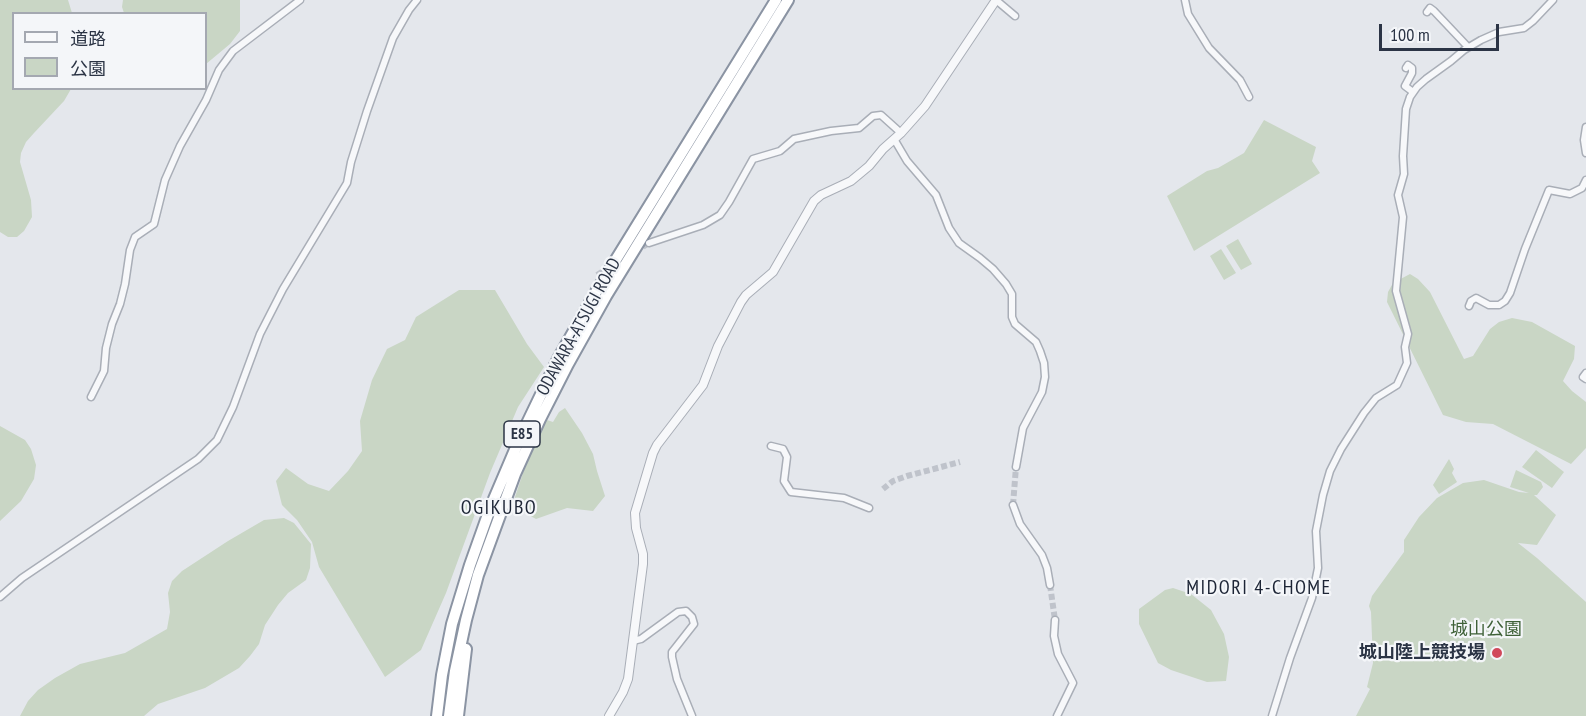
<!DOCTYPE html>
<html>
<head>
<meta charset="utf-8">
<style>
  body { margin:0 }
  #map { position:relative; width:1586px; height:716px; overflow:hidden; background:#e4e7ec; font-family:"PT Sans Narrow","Noto Sans JP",sans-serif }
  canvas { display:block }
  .legend { position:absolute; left:12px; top:12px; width:195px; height:78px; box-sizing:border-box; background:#f4f6f9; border:2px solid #a4a8b1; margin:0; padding:8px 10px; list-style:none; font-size:18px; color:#2b3445 }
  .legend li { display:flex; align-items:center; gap:12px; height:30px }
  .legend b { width:30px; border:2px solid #a4a8b1 }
  .scale { position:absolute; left:1379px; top:24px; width:120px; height:27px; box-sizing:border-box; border:3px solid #2b3445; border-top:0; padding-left:8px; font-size:18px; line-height:21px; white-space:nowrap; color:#2b3445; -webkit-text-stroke:4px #f4f6f9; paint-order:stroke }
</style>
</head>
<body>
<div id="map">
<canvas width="1586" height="716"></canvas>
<ul class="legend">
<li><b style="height:8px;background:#f7f8fa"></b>道路</li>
<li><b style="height:16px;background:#c9d6c5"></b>公園</li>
</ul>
<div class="scale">100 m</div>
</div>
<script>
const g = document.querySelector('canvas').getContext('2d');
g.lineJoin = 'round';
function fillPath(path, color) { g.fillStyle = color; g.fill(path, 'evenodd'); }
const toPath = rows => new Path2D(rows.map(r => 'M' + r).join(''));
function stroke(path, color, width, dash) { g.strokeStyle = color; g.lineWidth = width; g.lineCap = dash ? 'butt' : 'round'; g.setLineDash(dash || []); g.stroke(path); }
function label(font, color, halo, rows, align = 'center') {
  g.font = font + ' "PT Sans Narrow","Noto Sans JP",sans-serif'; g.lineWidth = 4.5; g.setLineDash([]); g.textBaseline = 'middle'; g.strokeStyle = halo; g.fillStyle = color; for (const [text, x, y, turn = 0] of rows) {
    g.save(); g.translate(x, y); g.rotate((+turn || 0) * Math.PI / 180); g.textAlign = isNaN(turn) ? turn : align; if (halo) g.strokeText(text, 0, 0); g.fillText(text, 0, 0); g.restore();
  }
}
fillPath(toPath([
  [0,0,68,0,72,13,14,14,14,88,71,89,64,101,34,133,26,142,21,153,20,162,31,200,32,217,24,231,17,237,8,237,0,232],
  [123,0,240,0,240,31,230,44,206,64,206,14,124,13,122,7],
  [1264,120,1316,147,1312,161,1320,173,1194,251,1167,196,1207,171,1218,168,1244,153],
  [1238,239,1252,264,1241,270,1226,246],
  [1221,249,1236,273,1224,280,1210,256],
  [1410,274,1418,279,1430,292,1464,359,1473,356,1490,329,1499,322,1512,318,1532,322,1575,346,1574,359,1563,381,1572,391,1586,402,1586,448,1571,464,1493,424,1466,422,1443,415,1387,302,1388,292,1393,283],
  [459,290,495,290,527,344,544,367,518,407,490,473,446,593,421,650,385,677,319,567,312,542,297,520,282,505,276,481,286,468,308,484,329,491,348,471,362,451,360,421,372,380,387,349,405,340,416,317],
  [565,408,582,433,593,454,597,471,605,496,593,511,567,508,536,519,512,506,523,473,543,425,547,420,553,422,559,412],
  [0,426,25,440,31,449,36,465,34,479,21,501,0,521],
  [1536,450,1564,472,1552,488,1522,467],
  [1449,459,1454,469,1452,473,1457,482,1439,494,1433,485],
  [1516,470,1541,482,1543,487,1537,495,1534,495,1556,515,1537,545,1518,543,1537,558,1586,602,1586,716,1356,716,1370,689,1367,687,1373,663,1371,612,1369,606,1372,596,1404,552,1404,540,1419,517,1437,498,1463,483,1484,480,1519,492,1529,493,1510,487],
  [284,518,294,523,311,544,310,568,306,580,288,593,278,605,265,625,259,644,250,656,239,668,205,688,158,704,144,716,20,716,28,701,38,690,55,678,80,664,125,653,167,629,170,612,168,593,172,581,182,571,228,541,264,520],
  [1173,588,1191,594,1211,610,1224,634,1229,657,1226,681,1207,682,1171,670,1158,663,1139,624,1139,609,1165,590]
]), '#c9d6c5');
stroke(toPath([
  [597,275,649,243],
  [883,489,893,481,907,476,960,462],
  [1013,505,1016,467],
  [1050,585,1055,620]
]), '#bfc3cb', 6, [6, 3]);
const minor = toPath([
  [996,0,1015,16],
  [1185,0,1188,14,1209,48,1240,80,1249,97],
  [1427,12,1430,8,1434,11,1468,47],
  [1406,68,1408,65,1412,68,1412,73,1405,86,1413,92],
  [1586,127,1584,140,1586,153],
  [894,139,907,161,936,195,949,228,959,243,980,258,993,269,1006,284,1012,294,1012,317,1015,324,1036,342,1040,351,1044,363,1045,377,1042,392,1023,428,1016,467],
  [649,243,703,225,720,215,729,202,753,159,780,151,794,139,831,131,859,128,873,116,881,115,901,133],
  [1469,306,1471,301,1476,298,1489,305,1499,305,1505,301,1510,293,1525,249,1549,190,1570,194,1582,188,1586,180],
  [1586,373,1583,377,1586,379],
  [91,397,104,371,106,348,112,324,120,304,125,284,130,250,135,237,154,224,165,180,180,146,206,100,219,70,233,51,300,0],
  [771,446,783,449,787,457,784,481,791,492,844,498,869,508],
  [1013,505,1020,524,1042,555,1047,568,1050,585],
  [0,597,22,578,198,459,217,440,233,407,260,334,283,289,347,183,351,162,367,111,393,38,409,10,417,0],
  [1055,620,1054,636,1058,654,1073,683,1057,716],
  [633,641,641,639,678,612,686,611,692,617,694,624,676,647,672,652,672,657,677,679,692,716],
  [1272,716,1290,658,1312,598,1318,568,1316,531,1323,495,1330,471,1341,449,1364,413,1376,398,1397,385,1407,363,1405,347,1408,334,1396,291,1403,217,1398,195,1404,174,1403,156,1406,109,1410,97,1417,87,1426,79,1451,61,1464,50,1481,40,1499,32,1524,28,1533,21,1553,0]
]);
const tertiary = toPath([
  [609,716,623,692,628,679,643,564,643,554,636,528,635,513,653,453,657,445,703,385,718,346,741,302,746,295,773,272,814,201,821,195,851,181,869,166,883,149,901,133,925,106,996,0]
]);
const trunk = toPath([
  [437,716,442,675,452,624,470,565,491,506,520,438,558,359,596,292,776,0],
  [449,716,455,671,466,620,478,575,515,474,540,419,568,364,606,296,788,0],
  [458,716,466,649]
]);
stroke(minor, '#a9aeb7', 9);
stroke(tertiary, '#a9aeb7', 10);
stroke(trunk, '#8b94a3', 14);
stroke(minor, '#f7f8fa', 6);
stroke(tertiary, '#f7f8fa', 8);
stroke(trunk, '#fff', 10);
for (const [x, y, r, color] of [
  [1497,653,6,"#d1495b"]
]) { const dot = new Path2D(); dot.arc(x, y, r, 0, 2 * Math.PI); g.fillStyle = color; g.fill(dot); stroke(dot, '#f4f6f9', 2); }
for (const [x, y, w] of [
  [522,434,36]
]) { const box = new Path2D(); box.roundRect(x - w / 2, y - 13, w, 26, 4.5); g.fillStyle = '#f4f6f9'; g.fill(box); stroke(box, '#2b3445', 1.5); }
label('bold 16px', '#2b3445', null, [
  ["E85",522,434]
]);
label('18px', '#2b3445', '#f4f6f9', [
  ["ODAWARA-ATSUGI ROAD",579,327,-61]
]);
label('18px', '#3f6138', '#f4f6f9', [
  ["城山公園",1486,630]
]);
label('bold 18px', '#2b3445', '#f4f6f9', [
  ["城山陸上競技場",1485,653]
], 'right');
g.letterSpacing = '1.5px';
label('20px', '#1d2536', '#f4f6f9', [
  ["OGIKUBO",499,508],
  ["MIDORI 4-CHOME",1259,588]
]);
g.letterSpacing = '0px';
</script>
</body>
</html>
